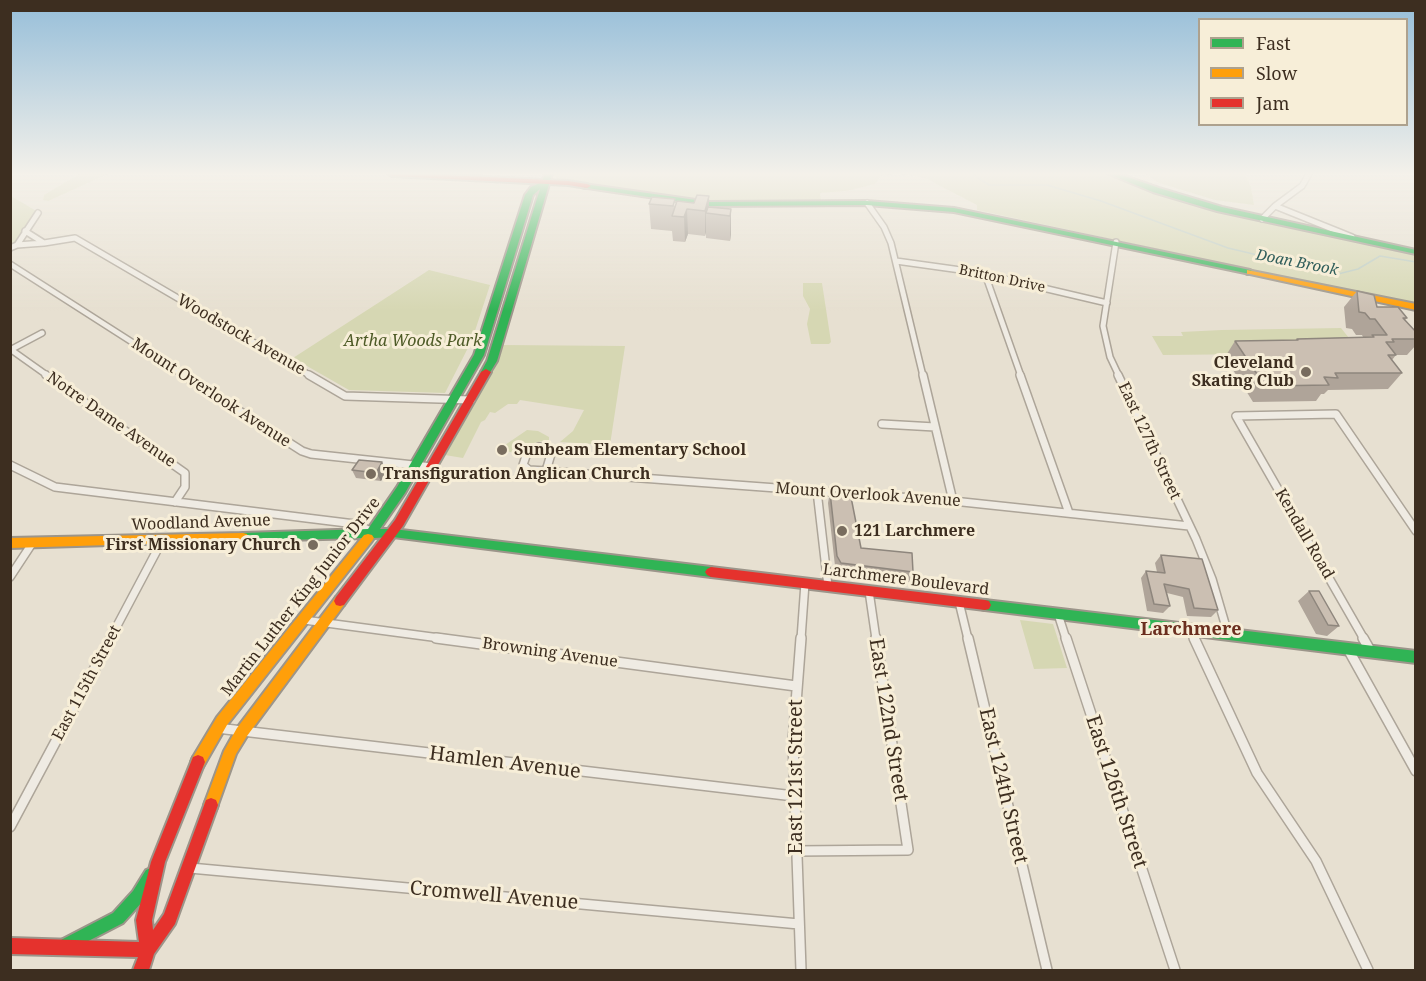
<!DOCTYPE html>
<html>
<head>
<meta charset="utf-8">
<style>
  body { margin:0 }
  #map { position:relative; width:1426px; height:981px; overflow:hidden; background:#e7e0d1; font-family:"Noto Serif",serif }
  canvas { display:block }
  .frame { position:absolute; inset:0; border:12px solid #3d2e20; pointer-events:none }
  .legend { position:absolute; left:1198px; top:18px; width:210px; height:108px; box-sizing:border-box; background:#f7eed8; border:2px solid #ada18e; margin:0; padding:8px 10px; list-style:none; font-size:18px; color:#3d2e20 }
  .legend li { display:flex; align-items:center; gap:12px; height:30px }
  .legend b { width:30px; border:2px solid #ada18e }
</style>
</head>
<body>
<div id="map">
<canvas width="1426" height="981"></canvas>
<div class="frame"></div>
<ul class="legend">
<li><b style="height:8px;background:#30b455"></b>Fast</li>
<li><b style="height:8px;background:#ff9f0a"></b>Slow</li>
<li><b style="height:8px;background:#e5322d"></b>Jam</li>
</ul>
</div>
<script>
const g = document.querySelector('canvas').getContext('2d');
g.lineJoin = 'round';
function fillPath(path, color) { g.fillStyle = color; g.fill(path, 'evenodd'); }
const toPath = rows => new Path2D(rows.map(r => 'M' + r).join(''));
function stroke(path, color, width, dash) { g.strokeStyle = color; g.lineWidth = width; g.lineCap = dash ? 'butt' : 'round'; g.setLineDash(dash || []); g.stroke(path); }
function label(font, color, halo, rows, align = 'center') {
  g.font = font + ' "Noto Serif",serif'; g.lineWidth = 6; g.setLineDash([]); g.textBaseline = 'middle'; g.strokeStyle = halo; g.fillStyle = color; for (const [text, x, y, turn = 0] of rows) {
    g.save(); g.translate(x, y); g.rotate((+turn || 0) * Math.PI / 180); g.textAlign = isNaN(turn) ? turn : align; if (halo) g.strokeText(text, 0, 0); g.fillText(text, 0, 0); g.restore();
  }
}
fillPath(toPath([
  [79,174,108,174,48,201,43,200,44,195],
  [552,174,893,174,881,176,875,184,846,191,820,193,821,200,722,202,656,196,557,179],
  [900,174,1106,174,1164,196,1208,209,1415,255,1415,305,977,210,977,205,925,178],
  [1146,174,1245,174,1251,187,1254,205,1215,200,1159,183],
  [11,196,38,212,11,248],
  [429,270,490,285,472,340,445,393,349,390,293,358],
  [803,283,822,283,831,342,829,344,811,344,807,324,810,309,803,296],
  [1341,328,1361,353,1163,355,1152,336,1183,336,1181,332,1222,330],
  [503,345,625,346,610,445,560,442,573,431,584,410,520,400,517,404,508,404,495,413,490,412,485,420,481,422,463,458,445,455,487,380],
  [527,430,538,431,549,437,549,440,528,444,520,455,507,451,505,445],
  [1020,620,1053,624,1067,668,1034,669]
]), '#d6d7b3');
stroke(toPath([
  [972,174,989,185,1047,185,1101,201,1228,248,1338,274,1358,269,1380,256,1416,262]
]), '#bcccc2', 1.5);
const streetFar2 = toPath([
  [867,203,884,227,891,243,923,376],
  [1275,206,1302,186,1309,174],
  [1262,219,1275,206,1352,237],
  [25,231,44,243,75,238,311,376],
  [1116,242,1103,326,1110,357,1119,376],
  [17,245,44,243],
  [10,248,17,245,38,213],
  [896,261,975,272,1107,303],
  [10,264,185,376],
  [985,274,1021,376],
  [10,349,48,376],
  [10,350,42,333]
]);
const streetFar1 = toPath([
  [46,375,185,473,185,487,175,502],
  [183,375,302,451,311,454,432,467],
  [309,375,345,396,471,400],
  [923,375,953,501],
  [1020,375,1069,513],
  [1118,375,1196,539,1212,579,1228,634],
  [882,424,935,427],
  [539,447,549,449,551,454,546,471,529,470,523,465,527,453,539,447],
  [10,465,55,487,355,524,373,532],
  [546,471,953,501,1189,526],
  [817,491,828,586],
  [10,577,33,542],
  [869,591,876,639],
  [959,602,968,639],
  [1058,614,1066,639],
  [304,620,447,639],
  [1191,630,1195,639],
  [110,639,163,539],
  [801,639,805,583],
  [1364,639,1236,416,1336,414,1416,531]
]);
const street = toPath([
  [436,638,796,686],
  [801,638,793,742,801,970],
  [968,638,1047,970],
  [1066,638,1175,970],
  [1194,638,1257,773,1316,861,1368,970],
  [1363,638,1371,652],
  [1348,649,1416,771],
  [217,728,794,796],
  [10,827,111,638],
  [796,851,908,850,876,638],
  [190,868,799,924]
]);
const fast = toPath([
  [545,174,552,174,497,361,489,374,483,374,481,372,487,361,540,189,533,195,484,355,405,493,380,529,393,529,711,567,715,569,717,572,715,575,711,577,393,537,374,538,368,542,364,541,363,538,243,541,239,540,238,537,239,534,243,533,368,529,397,487,474,355,525,195,531,187,542,182,545,174],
  [1109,174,1119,174,1159,188,1222,207,1416,250,1416,254,1217,211,1153,192,1109,174],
  [584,184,710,202,867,201,954,208,1250,270,1254,272,1250,274,954,212,867,205,710,206,587,188,584,188,584,184],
  [985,600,1416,651,1416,663,985,610,981,609,979,605,981,601,985,600],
  [151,868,156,870,158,875,156,880,143,901,123,923,71,950,66,953,61,950,58,945,61,940,113,913,133,891,146,870,151,868]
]);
const slow = toPath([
  [1247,270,1416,304,1416,310,1250,274,1247,274,1247,270],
  [243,533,247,534,248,537,247,540,243,541,10,548,10,538,243,533],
  [368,534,372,535,374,538,372,541,227,725,203,767,198,769,193,767,191,762,193,757,217,717,364,535,368,534],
  [340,596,344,597,346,601,344,605,247,736,236,754,216,810,211,812,206,810,204,805,224,751,237,728,336,597,340,596]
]);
const jam = toPath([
  [388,174,427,174,568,181,587,184,591,186,587,188,568,185,392,176,388,174],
  [486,369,491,372,403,526,344,605,340,606,336,605,334,601,336,597,395,520,481,372,486,369],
  [711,567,985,600,989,601,991,605,989,609,985,610,711,577,707,575,705,572,707,569,711,567],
  [198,755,203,757,205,762,165,862,152,920,153,930,164,914,206,800,211,798,216,800,218,805,175,924,154,954,149,970,133,970,138,957,10,954,10,938,139,942,136,920,151,862,193,757,198,755]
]);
stroke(streetFar2, '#ada599', 8);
stroke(streetFar1, '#ada599', 10);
stroke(street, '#ada599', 12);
stroke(fast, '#9c958a', 4);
stroke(slow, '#9c958a', 4);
stroke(jam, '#9c958a', 4);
stroke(streetFar2, '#efebe3', 5);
stroke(streetFar1, '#efebe3', 7);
stroke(street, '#efebe3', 9);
fillPath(fast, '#30b455');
fillPath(slow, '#ff9f0a');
fillPath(jam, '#e5322d');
fillPath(toPath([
  [649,204,731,209,731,234,730,241,706,238,706,232,705,236,688,234,685,242,673,241,672,231,651,229],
  [1357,291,1377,307,1407,318,1405,320,1416,332,1416,345,1407,355,1396,355,1392,360,1402,373,1388,389,1328,390,1324,394,1321,394,1316,401,1253,402,1225,357,1235,341,1295,340,1297,339,1363,337,1362,335,1356,335,1352,329,1346,328,1344,307],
  [382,462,386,471,381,481,356,478,352,470],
  [830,492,861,548,913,572,909,582,839,573,835,566,828,503],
  [1161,555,1218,610,1211,617,1187,616,1183,597,1167,593,1170,606,1163,613,1147,611,1141,578,1146,571,1157,572,1155,563],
  [1309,591,1339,626,1327,636,1316,634,1298,601]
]), '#afa499');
fillPath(toPath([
  [709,196,709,214,706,213,706,232,705,236,705,211],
  [687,209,688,234,685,242,684,217],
  [731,209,731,234,730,241,730,216],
  [382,462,386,471,381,481,376,473]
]), '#8e867d');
const building = toPath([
  [697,195,709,196,705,211,687,209,684,217,672,216,677,201,694,203,697,195],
  [652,197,675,199,673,206,649,204,652,197],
  [708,207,731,209,730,216,706,213,708,207],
  [1357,291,1374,295,1377,307,1398,307,1407,318,1403,318,1416,332,1416,339,1392,339,1394,342,1386,342,1396,355,1388,355,1402,373,1335,373,1338,378,1324,377,1329,385,1265,386,1235,341,1298,340,1297,339,1374,337,1372,335,1387,335,1375,319,1370,319,1365,313,1359,312,1357,291],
  [359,460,382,462,376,473,352,470,359,460],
  [830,492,850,492,861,548,912,553,913,572,841,563,837,556,830,492],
  [1161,555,1202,559,1218,610,1194,608,1189,589,1164,584,1170,606,1154,604,1146,571,1165,573,1161,555],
  [1309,591,1319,591,1339,626,1328,625,1309,591]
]);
fillPath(building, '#cbbfb2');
stroke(building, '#8e867d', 1.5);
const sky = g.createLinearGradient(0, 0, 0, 311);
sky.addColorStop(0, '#96bed9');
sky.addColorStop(0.56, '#f4f1ea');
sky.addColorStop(1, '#f4f1ea00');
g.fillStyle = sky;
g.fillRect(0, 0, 1426, 311);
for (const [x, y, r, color] of [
  [1306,372,6,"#786c5e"],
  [502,450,6,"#786c5e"],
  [371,474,6,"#786c5e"],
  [842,531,6,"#786c5e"],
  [313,545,6,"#786c5e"]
]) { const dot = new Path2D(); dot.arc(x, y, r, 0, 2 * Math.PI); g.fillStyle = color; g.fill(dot); stroke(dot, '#f7eed8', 2); }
label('14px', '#3d2e20', '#f7eed8', [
  ["Britton Drive",1002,279,12]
]);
label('italic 15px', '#2f5d5a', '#f7eed8', [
  ["Doan Brook",1297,263,11]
]);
label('16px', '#3d2e20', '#f7eed8', [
  ["Woodstock Avenue",241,335,30],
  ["Mount Overlook Avenue",211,393,33],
  ["Notre Dame Avenue",111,420,35],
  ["East 127th Street",1149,441,65],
  ["Mount Overlook Avenue",868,495,4],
  ["Woodland Avenue",201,523,-2],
  ["Kendall Road",1304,534,60],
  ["Larchmere Boulevard",906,580,7],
  ["Martin Luther King Junior Drive",301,597,-52],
  ["Browning Avenue",550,653,8],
  ["East 115th Street",87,683,-62]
]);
label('italic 16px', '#4d5a26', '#f7eed8', [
  ["Artha Woods Park",413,341]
]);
label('bold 16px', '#3d2e20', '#f7eed8', [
  ["Cleveland",1294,363,"right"],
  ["Skating Club",1294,381,"right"],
  ["Sunbeam Elementary School",514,450],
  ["Transfiguration Anglican Church",383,474],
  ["121 Larchmere",854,531],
  ["First Missionary Church",301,545,"right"]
], 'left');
label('bold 18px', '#6b2e1e', '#f7eed8', [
  ["Larchmere",1191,630]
]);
label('20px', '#3d2e20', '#f7eed8', [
  ["East 122nd Street",888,720,81],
  ["Hamlen Avenue",505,763,7],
  ["East 121st Street",796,777,-90],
  ["East 124th Street",1003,786,77],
  ["East 126th Street",1116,792,72],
  ["Cromwell Avenue",494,896,5]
]);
</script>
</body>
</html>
